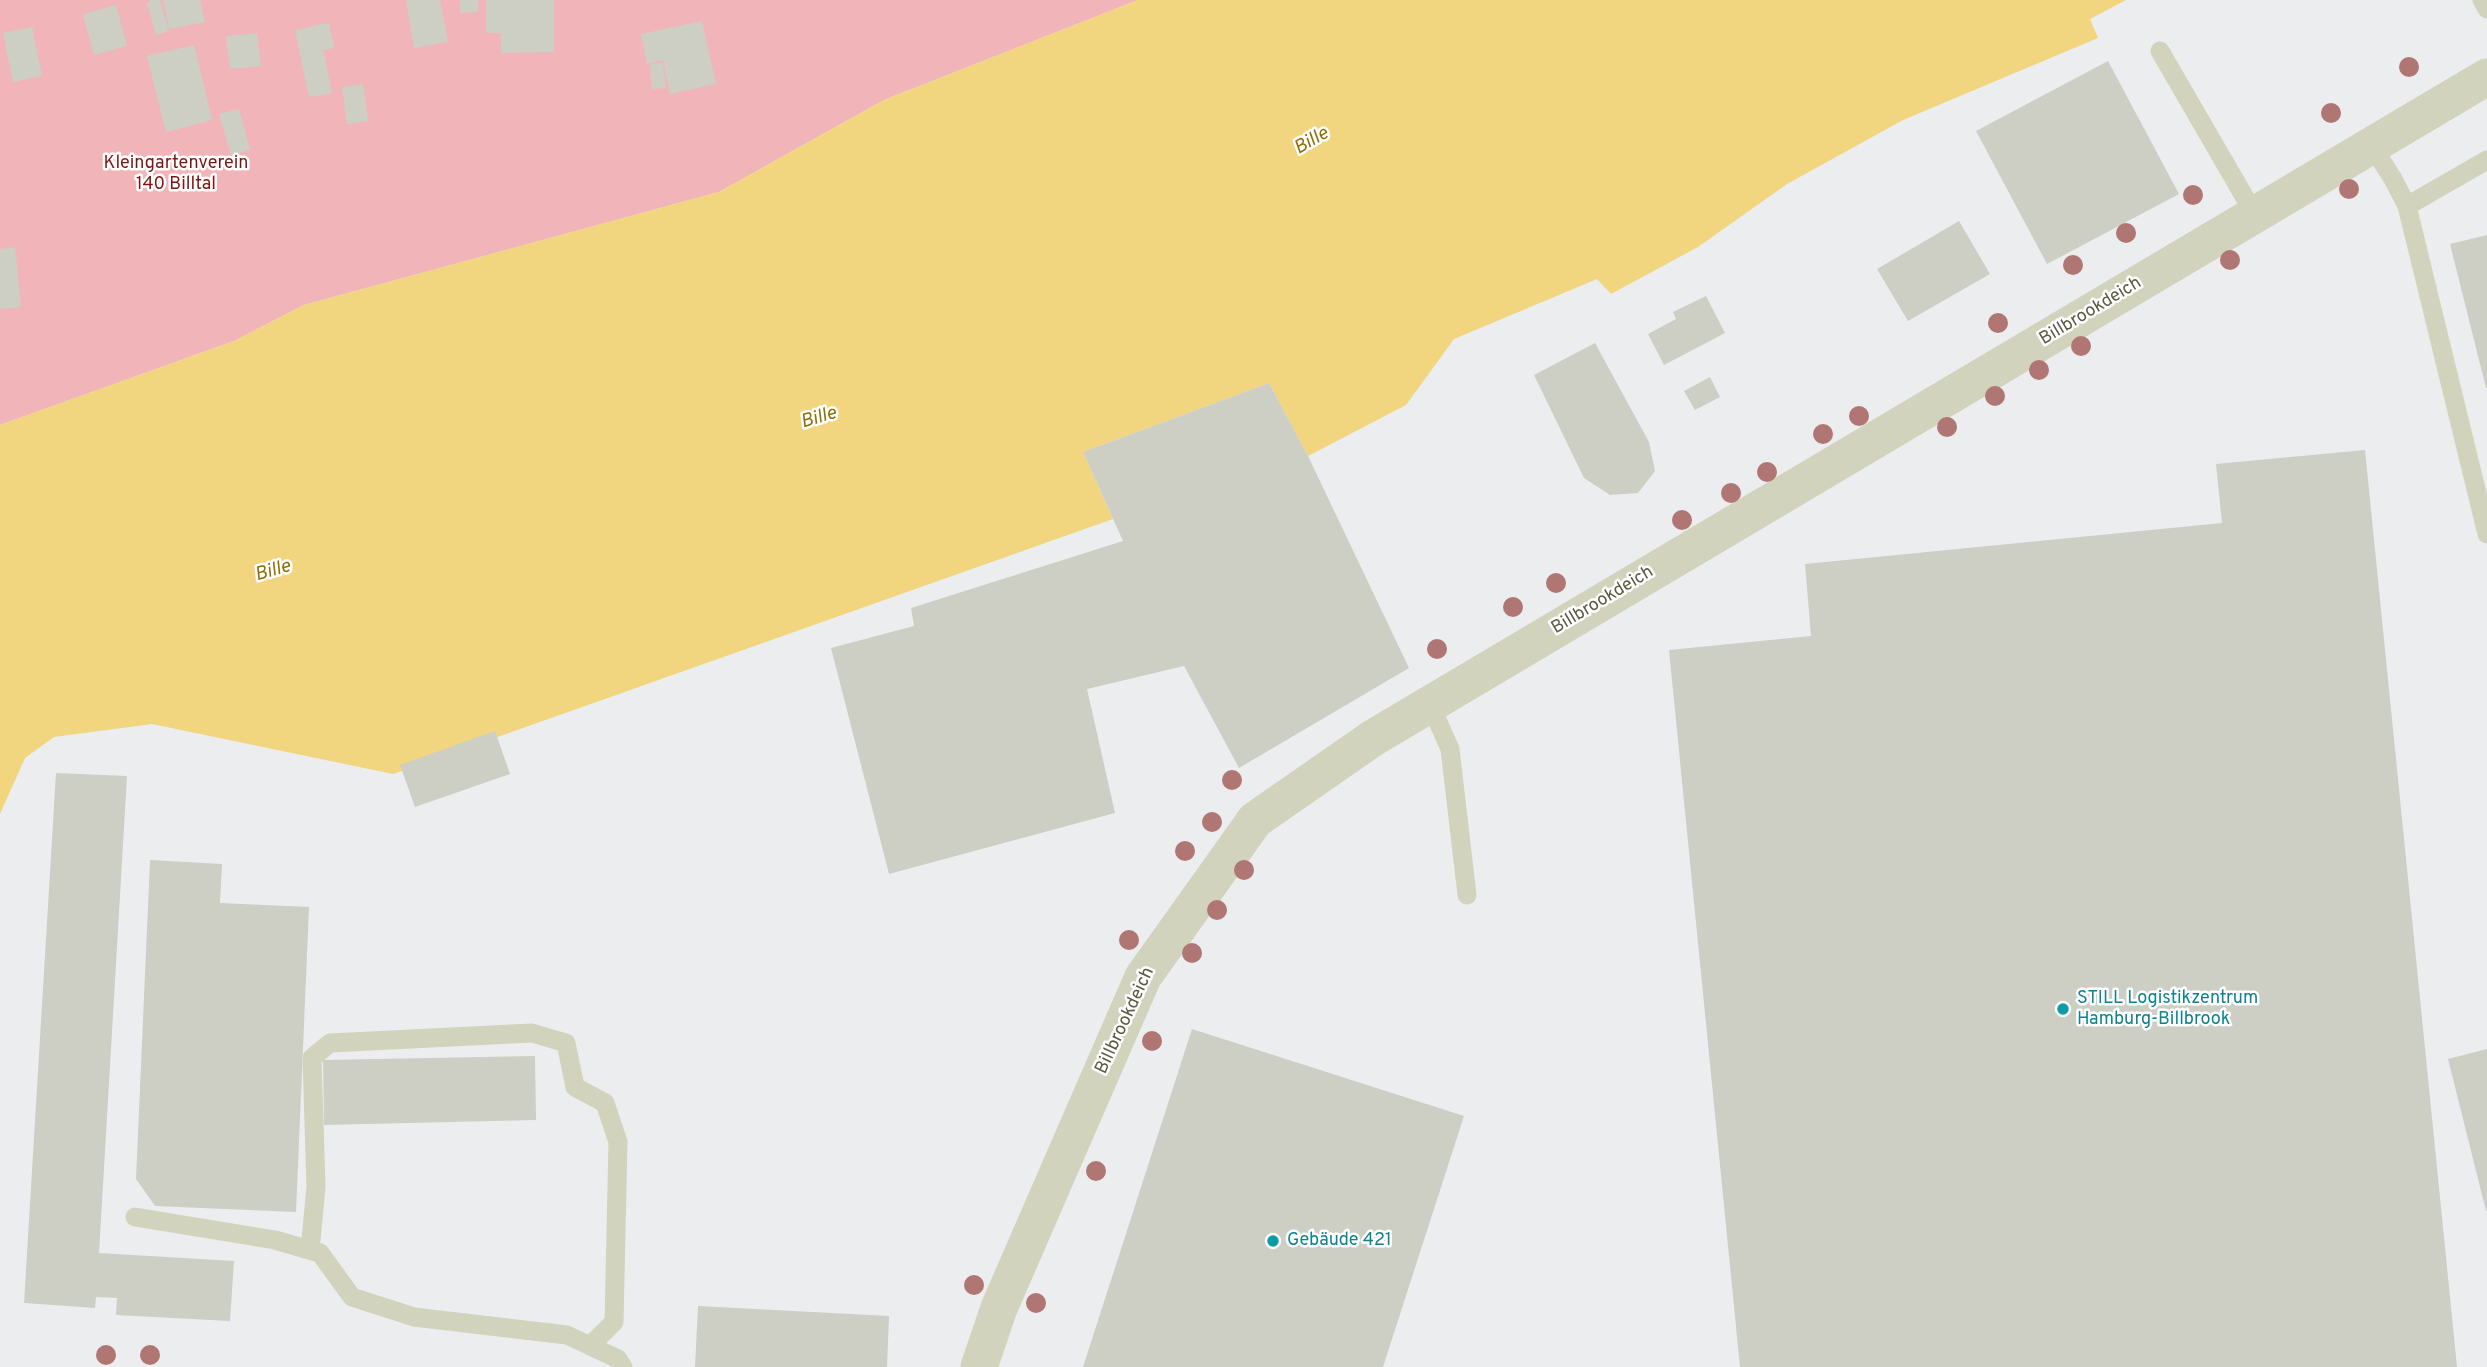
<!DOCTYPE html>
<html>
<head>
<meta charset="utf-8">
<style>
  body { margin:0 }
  canvas { display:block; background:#ebedef }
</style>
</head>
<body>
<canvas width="2487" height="1367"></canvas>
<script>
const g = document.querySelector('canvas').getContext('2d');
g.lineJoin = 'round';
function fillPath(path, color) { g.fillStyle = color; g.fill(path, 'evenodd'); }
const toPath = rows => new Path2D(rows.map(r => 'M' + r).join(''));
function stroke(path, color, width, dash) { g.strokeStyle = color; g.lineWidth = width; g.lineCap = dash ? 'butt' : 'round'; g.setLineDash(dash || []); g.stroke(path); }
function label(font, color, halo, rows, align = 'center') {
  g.font = font + ' Overpass,sans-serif'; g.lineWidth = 5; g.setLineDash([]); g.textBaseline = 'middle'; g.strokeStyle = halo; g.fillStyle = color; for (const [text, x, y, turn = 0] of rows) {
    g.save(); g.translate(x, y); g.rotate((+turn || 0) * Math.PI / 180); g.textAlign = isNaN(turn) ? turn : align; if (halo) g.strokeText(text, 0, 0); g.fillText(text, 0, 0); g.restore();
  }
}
fillPath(toPath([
  [0,0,1138,0,884,100,719,192,304,305,234,341,0,425]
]), '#f1b5b9');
fillPath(toPath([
  [1138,0,2126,0,2090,19,2098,38,1903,120,1787,184,1698,247,1611,294,1597,279,1454,339,1406,405,1308,456,1269,383,1083,452,1113,519,393,774,152,724,54,737,25,758,0,814,0,425,234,341,304,305,719,192,884,100]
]), '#f1d57f');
fillPath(toPath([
  [150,0,160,0,169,31,156,35,147,3,150,2],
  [163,0,200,0,205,22,169,29],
  [406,0,440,0,448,42,414,48],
  [460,0,478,0,478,12,460,13],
  [486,0,554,0,554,52,501,53,501,33,486,33],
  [116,5,127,46,94,55,83,14],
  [702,21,716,84,670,94,663,60,647,64,641,34],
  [329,23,334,48,323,50,332,93,309,97,295,30],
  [32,27,42,76,13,82,3,33],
  [257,33,261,66,230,69,226,36],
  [194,45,212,120,166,132,147,56],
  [2108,61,2179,194,2047,264,1976,131],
  [663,63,666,88,652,89,650,64],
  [363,84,368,121,347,124,342,87],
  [239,109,250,150,231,155,219,114],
  [1959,221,1990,274,1908,321,1877,269],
  [2487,235,2487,388,2486,388,2450,244],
  [15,247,21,307,0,309,0,249],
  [1706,296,1725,333,1664,365,1648,334,1676,319,1673,312],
  [1595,343,1649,442,1655,471,1638,493,1610,495,1584,478,1534,375],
  [1710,377,1720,397,1695,410,1684,391],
  [1269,383,1308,456,1409,668,1239,768,1184,666,1087,689,1115,813,889,874,831,648,914,626,911,608,1123,541,1083,452],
  [2365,450,2457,1367,1740,1367,1669,650,1811,636,1805,564,2222,523,2216,464],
  [495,731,510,774,415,807,400,765],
  [56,773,127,776,99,1253,234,1261,230,1321,116,1315,117,1298,96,1297,95,1308,24,1303],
  [150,860,222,864,220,903,309,907,296,1212,155,1206,136,1179],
  [1192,1029,1464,1116,1383,1367,1083,1367],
  [2487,1049,2487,1211,2486,1211,2448,1059],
  [535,1056,536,1120,324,1125,323,1060],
  [698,1306,889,1316,887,1367,695,1367]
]), '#cdcfc5');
stroke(toPath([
  [2482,0,2487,9],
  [2160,51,2255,215],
  [2372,146,2393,179,2407,206,2487,534],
  [2407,206,2487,160],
  [1430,704,1450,749,1467,895],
  [135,1217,275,1240,320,1253,352,1297,414,1317,567,1335,618,1359,623,1367],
  [310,1250,316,1187,312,1058,330,1043,532,1033,566,1043,575,1087,605,1103,618,1142,614,1322,590,1346]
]), '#d2d3bd', 19);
stroke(toPath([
  [979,1367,999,1308,1143,977,1255,820,1373,738,2487,77]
]), '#d2d3bd', 37);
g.fillStyle = '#b07674';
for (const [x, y] of [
  [2409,67],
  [2331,113],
  [2349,189],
  [2193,195],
  [2126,233],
  [2230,260],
  [2073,265],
  [1998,323],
  [2081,346],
  [2039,370],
  [1995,396],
  [1859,416],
  [1947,427],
  [1823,434],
  [1767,472],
  [1731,493],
  [1682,520],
  [1556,583],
  [1513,607],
  [1437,649],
  [1232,780],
  [1212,822],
  [1185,851],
  [1244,870],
  [1217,910],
  [1129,940],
  [1192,953],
  [1152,1041],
  [1096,1171],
  [974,1285],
  [1036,1303],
  [106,1355],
  [150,1355]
]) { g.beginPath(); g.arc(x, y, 10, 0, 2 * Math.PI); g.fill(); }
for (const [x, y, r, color] of [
  [2063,1009,7,"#0f9aa8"],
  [1273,1241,7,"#0f9aa8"]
]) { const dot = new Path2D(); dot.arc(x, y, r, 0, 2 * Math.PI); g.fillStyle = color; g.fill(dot); stroke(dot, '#fff', 2.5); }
label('18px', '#7f1510', '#fff', [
  ["Kleingartenverein",176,164],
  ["140 Billtal",176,185]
]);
label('18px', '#5a5a43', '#fff', [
  ["Billbrookdeich",2091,312,-31],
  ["Billbrookdeich",1603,601,-31],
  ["Billbrookdeich",1126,1021,-65]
]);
label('18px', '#0d838f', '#fff', [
  ["STILL Logistikzentrum",2077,999],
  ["Hamburg-Billbrook",2077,1020],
  ["Gebäude 421",1287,1241]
], 'left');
label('italic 19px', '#8f6d05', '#fff', [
  ["Bille",1312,142,-30],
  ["Bille",819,419,-17],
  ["Bille",273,572,-16]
]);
</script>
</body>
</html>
